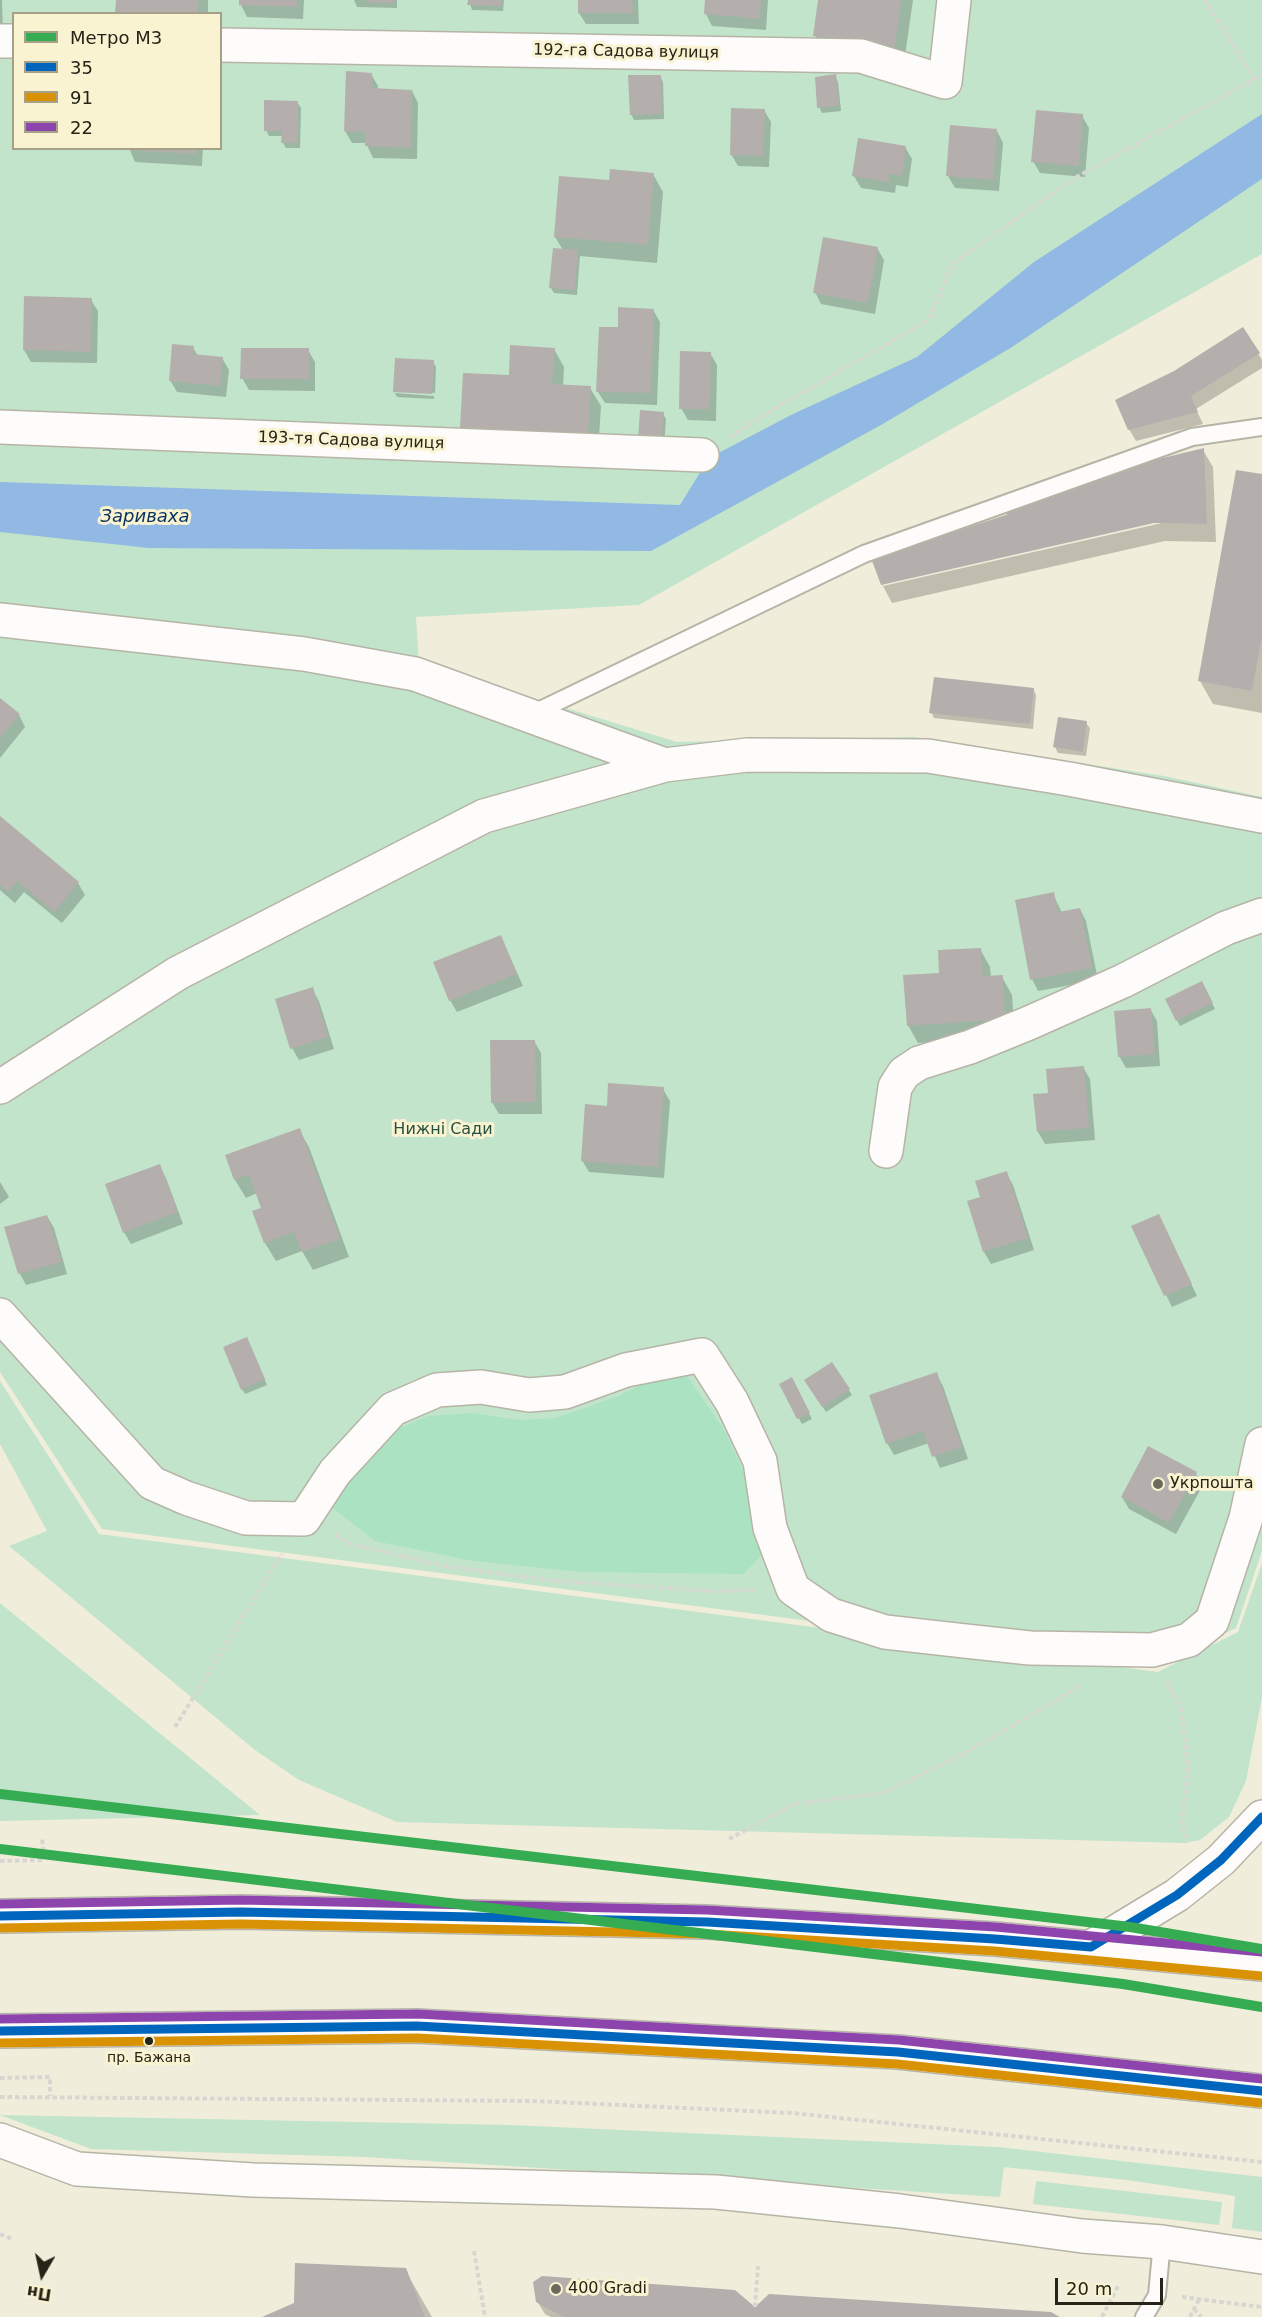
<!DOCTYPE html>
<html>
<head>
<meta charset="utf-8">
<style>
  body { margin:0 }
  #map { position:relative; width:1262px; height:2317px; overflow:hidden; background:#f0eddb; font-family:"DejaVu Sans",sans-serif }
  canvas { display:block }
  .legend { position:absolute; left:12px; top:12px; width:210px; height:138px; box-sizing:border-box; background:#f9f3d2; border:2px solid #a5a087; margin:0; padding:8px 10px; list-style:none; font-size:18px; color:#262317 }
  .legend li { display:flex; align-items:center; gap:12px; height:30px }
  .legend b { width:30px; border:2px solid #a5a087 }
  .north { position:absolute; left:12px; top:2245px; width:60px; height:60px; -webkit-text-stroke:4px #f9f3d2; paint-order:stroke; rotate:189deg; font-size:16px; font-weight:700; line-height:24px; text-align:center; color:#262317 }
  .north::after { content:''; display:block; margin:auto; width:21px; height:27px; background:#262317; clip-path:polygon(50% 0,100% 100%,50% 72%,0 100%) }
  .scale { position:absolute; left:1055px; top:2278px; width:108px; height:27px; box-sizing:border-box; border:3px solid #262317; border-top:0; padding-left:8px; font-size:18px; line-height:21px; white-space:nowrap; color:#262317; -webkit-text-stroke:4px #f9f3d2; paint-order:stroke }
</style>
</head>
<body>
<div id="map">
<canvas width="1262" height="2317"></canvas>
<ul class="legend">
<li><b style="height:8px;background:#35ab52"></b>Метро M3</li>
<li><b style="height:8px;background:#0065bd"></b>35</li>
<li><b style="height:8px;background:#d89203"></b>91</li>
<li><b style="height:8px;background:#8e44ad"></b>22</li>
</ul>
<div class="north">Пн</div>
<div class="scale">20 m</div>
</div>
<script>
const g = document.querySelector('canvas').getContext('2d');
g.lineJoin = 'round';
function fillPath(path, color) { g.fillStyle = color; g.fill(path, 'evenodd'); }
const toPath = rows => new Path2D(rows.map(r => 'M' + r).join(''));
function stroke(path, color, width, dash) { g.strokeStyle = color; g.lineWidth = width; g.lineCap = dash ? 'butt' : 'round'; g.setLineDash(dash || []); g.stroke(path); }
function label(font, color, halo, rows, align = 'center') {
  g.font = font + ' "DejaVu Sans",sans-serif'; g.lineWidth = 6; g.setLineDash([]); g.textBaseline = 'middle'; g.strokeStyle = halo; g.fillStyle = color; for (const [text, x, y, turn = 0] of rows) {
    g.save(); g.translate(x, y); g.rotate((+turn || 0) * Math.PI / 180); g.textAlign = isNaN(turn) ? turn : align; if (halo) g.strokeText(text, 0, 0); g.fillText(text, 0, 0); g.restore();
  }
}
fillPath(toPath([
  [0,0,1262,0,1262,254,639,605,416,617,419,663,677,742,914,737,1164,776,1262,797,1262,1551,1236,1628,1157,1666,102,1529,0,1372],
  [14,14,220,14,220,148,14,148],
  [0,1381,99,1534,1158,1672,1238,1632,1262,1563,1262,1697,1246,1781,1229,1817,1200,1840,1183,1843,397,1822,299,1780,255,1750,9,1546,47,1531,0,1444],
  [0,1603,260,1815,0,1821],
  [0,2115,510,2125,998,2147,1262,2177,1262,2232,1232,2228,1235,2196,1127,2180,1004,2167,1000,2197,366,2157,91,2149],
  [1036,2181,1222,2202,1219,2225,1033,2204]
]), '#c2e4cb');
fillPath(toPath([
  [680,1366,723,1428,751,1487,762,1554,744,1574,581,1572,473,1561,375,1541,325,1502,384,1435,428,1416,472,1413,520,1420,556,1418,618,1396]
]), '#abe3c2');
fillPath(toPath([
  [1262,114,1262,179,1012,347,881,425,651,551,149,548,0,532,0,482,680,505,709,458,793,414,917,357,1034,262]
]), '#91b9e3');
fillPath(toPath([
  [0,0,2,0,3,35,0,35],
  [117,0,208,0,208,14,117,14],
  [241,0,304,0,303,19,247,17,241,5],
  [354,0,397,0,397,8,357,7],
  [469,0,504,0,503,11,472,10],
  [579,0,638,0,639,24,586,24,579,13],
  [706,0,768,0,766,30,712,26,706,14],
  [820,0,913,0,904,63,825,53,815,35],
  [371,74,378,86,378,90,412,91,418,103,417,159,373,158,366,143,352,143,345,131],
  [660,76,663,82,664,119,634,120,631,114],
  [835,76,838,82,841,111,822,113,819,107],
  [297,102,301,108,300,148,286,148,283,143,283,136,269,136,266,130],
  [764,110,771,122,769,167,738,166,731,154],
  [1082,116,1089,128,1085,177,1040,173,1033,161],
  [997,131,1003,143,999,191,955,188,948,176],
  [905,147,912,159,908,187,896,185,895,193,861,188,854,176],
  [129,148,203,148,202,166,135,162],
  [653,174,663,192,657,263,580,256,577,295,554,293,551,288,563,250,555,237,610,182],
  [877,248,884,260,875,314,821,304,815,292],
  [91,300,98,311,97,363,31,362,24,350],
  [653,310,660,322,657,405,605,403,598,392,619,329],
  [1243,329,1262,360,1262,368,1196,409,1203,424,1136,441,1129,429,1175,372],
  [193,348,198,356,222,358,229,370,226,397,177,392,170,380],
  [554,349,564,367,563,386,590,388,601,406,598,453,472,446,462,428,464,374,510,377],
  [308,350,315,362,315,391,249,390,242,378],
  [710,353,717,365,716,421,688,420,681,408],
  [396,359,433,362,436,367,435,393,395,390,395,393,434,396,434,399,397,397,394,391],
  [663,414,666,419,664,448,643,447],
  [1203,450,1213,467,1216,542,1165,541,892,603,883,586,1162,523,1161,520,883,583,883,586,872,559],
  [1262,476,1262,713,1213,704,1200,681],
  [1033,689,1036,695,1033,729,934,718,931,712],
  [0,700,19,715,25,727,0,758],
  [1086,723,1090,728,1086,756,1058,753,1055,747],
  [0,818,78,883,85,895,62,923,24,892,15,903,0,890],
  [1053,894,1062,913,1080,909,1086,921,1098,980,1038,991,1032,979],
  [501,937,523,986,457,1012,450,1000],
  [980,949,990,967,991,977,1002,977,1012,995,1015,1037,918,1043,908,1025,941,974],
  [1202,983,1215,1009,1180,1026,1167,1000],
  [312,989,319,1001,334,1049,299,1060,292,1048],
  [1150,1009,1157,1021,1160,1066,1126,1068,1119,1056],
  [534,1041,541,1053,542,1114,499,1114,492,1102],
  [1083,1067,1090,1079,1095,1140,1045,1144,1038,1132,1049,1094],
  [663,1089,670,1101,664,1178,589,1172,582,1160,608,1108],
  [299,1130,309,1147,349,1257,313,1270,302,1251,276,1261,265,1243,254,1212,263,1209,257,1193,246,1198,235,1180,227,1156],
  [159,1166,166,1178,183,1224,131,1244,124,1232],
  [1006,1173,1013,1185,1034,1250,991,1264,984,1252,968,1202,982,1198],
  [0,1182,9,1197,0,1204],
  [1158,1215,1197,1296,1172,1307,1133,1227],
  [47,1216,54,1228,67,1274,26,1285,20,1274,6,1228],
  [250,1345,267,1385,245,1394,242,1389],
  [832,1364,852,1395,826,1412,809,1386],
  [936,1374,943,1386,968,1459,940,1468,929,1443,894,1455,887,1443],
  [791,1379,812,1419,802,1424,781,1384],
  [1196,1474,1203,1485,1176,1534,1129,1509,1122,1497],
  [405,2270,432,2317,265,2317],
  [537,2301,755,2309,1057,2317,551,2317,545,2314]
]), '#0003');
fillPath(toPath([
  [116,0,198,0,198,14,115,14],
  [239,0,297,0,297,7,239,5],
  [368,0,395,0,394,3,367,2],
  [468,0,501,0,501,6,467,5],
  [578,0,632,0,633,13,578,13],
  [705,0,761,0,760,19,704,14],
  [818,0,901,0,895,46,813,36],
  [346,71,372,73,372,88,412,90,411,148,365,146,365,132,344,131],
  [836,74,839,106,817,108,815,77],
  [628,75,661,75,662,114,630,115],
  [264,100,298,101,298,143,281,143,282,131,264,131],
  [731,108,765,109,763,156,730,155],
  [1036,110,1083,114,1079,166,1031,162],
  [950,125,997,129,993,180,946,176],
  [858,138,906,146,902,176,890,174,889,182,852,176],
  [129,148,196,148,196,154,129,150],
  [610,169,654,173,648,245,554,237,559,176,609,180],
  [823,237,878,247,868,303,813,293],
  [553,248,578,250,575,290,549,288],
  [24,296,92,298,91,352,23,350],
  [618,307,654,309,651,393,596,392,599,327,618,327],
  [1243,327,1260,353,1191,396,1198,412,1128,430,1115,400,1174,371],
  [172,344,194,346,193,354,223,357,220,386,169,381],
  [510,345,555,348,552,384,591,386,588,435,460,428,463,373,509,375],
  [241,348,309,348,309,379,240,379],
  [680,351,711,352,710,409,679,409],
  [395,358,434,360,432,394,393,392],
  [640,410,664,412,661,443,638,442],
  [1204,448,1207,524,1154,523,881,585,871,558,1007,515,1005,507,1142,463],
  [1236,470,1262,474,1262,636,1252,691,1198,681],
  [934,677,1034,688,1030,724,929,713],
  [0,698,20,714,0,738],
  [1058,717,1087,721,1083,752,1053,747],
  [0,816,79,882,54,912,17,881,8,892,0,885],
  [1054,892,1058,912,1080,908,1092,968,1030,980,1015,900],
  [501,935,517,974,449,1001,433,962],
  [981,948,983,976,1003,975,1005,1019,907,1026,903,975,939,973,938,950],
  [1202,981,1213,1003,1176,1021,1165,999],
  [313,987,328,1037,290,1049,275,999],
  [1151,1008,1155,1054,1118,1057,1114,1011],
  [490,1040,535,1040,536,1102,491,1103],
  [1084,1066,1089,1128,1037,1132,1033,1094,1048,1093,1046,1069],
  [608,1083,664,1087,658,1167,581,1161,585,1104,607,1106],
  [300,1128,340,1239,302,1252,294,1232,264,1243,252,1211,261,1208,249,1175,234,1180,225,1155],
  [160,1164,178,1212,123,1233,105,1184],
  [1007,1171,1028,1238,983,1252,967,1201,980,1197,975,1181],
  [1159,1214,1192,1284,1164,1296,1131,1226],
  [47,1215,62,1262,18,1274,4,1227],
  [247,1337,265,1379,241,1390,223,1347],
  [832,1362,850,1389,822,1407,804,1380],
  [937,1372,962,1447,932,1457,923,1431,886,1444,869,1395],
  [792,1377,810,1413,797,1419,779,1384],
  [1148,1446,1197,1472,1169,1523,1121,1497],
  [295,2263,406,2268,425,2317,262,2317,294,2303],
  [542,2276,735,2290,755,2307,769,2294,1051,2312,1060,2317,563,2317,536,2302,533,2282]
]), '#b4afac');
const lane = toPath([
  [532,714,864,554,1192,437,1262,427],
  [1144,2317,1157,2295,1162,2242]
]);
const street = toPath([
  [0,41,14,41],
  [220,45,861,56,945,82,954,0],
  [0,427,702,455],
  [0,620,304,654,415,674,665,765],
  [0,1087,178,973,484,816,665,765,747,755,928,756,1069,779,1262,816],
  [886,1151,895,1087,904,1073,919,1063,970,1047,1029,1023,1123,981,1226,928,1262,915],
  [0,1315,152,1483,186,1498,246,1518,304,1519,335,1472,393,1409,437,1390,481,1387,529,1395,565,1392,626,1370,702,1355,732,1402,760,1461,770,1528,793,1589,831,1615,885,1632,965,1641,1030,1648,1152,1650,1189,1640,1212,1621,1246,1518,1262,1444],
  [0,2140,77,2169,253,2180,716,2192,900,2211,1082,2236,1162,2242,1262,2257]
]);
const secondary = toPath([
  [1091,1947,1177,1895,1221,1860,1262,1817]
]);
const highway = toPath([
  [0,1916,241,1912,707,1922,995,1939,1262,1964],
  [0,2031,417,2026,898,2052,1262,2091]
]);
stroke(lane, '#b6b4a6', 20);
stroke(street, '#b6b4a6', 36);
stroke(secondary, '#b6b4a6', 36);
stroke(highway, '#b6b4a6', 36);
stroke(toPath([
  [1205,0,1255,80],
  [730,437,781,405,930,319,952,264,1073,179,1262,75],
  [335,1535,351,1544,449,1567,557,1581,711,1591,756,1590],
  [1167,1681,1181,1709,1188,1768,1182,1819,1186,1843],
  [175,1727,282,1554],
  [729,1839,794,1804,884,1793,963,1754,1066,1695,1080,1685],
  [0,1861,44,1860,42,1837],
  [0,2078,50,2077,50,2096],
  [0,2097,534,2101,792,2113,1262,2162],
  [0,2234,12,2239],
  [474,2251,485,2317],
  [1182,2297,1262,2307],
  [755,2307,758,2266],
  [1194,2309,1201,2317],
  [1102,2317,1118,2286],
  [1190,2317,1199,2299]
]), '#d7d6d1', 4, [4.5, 3]);
stroke(lane, '#fdfcfa', 16);
stroke(street, '#fdfcfa', 33);
stroke(secondary, '#fdfcfa', 33);
stroke(highway, '#fdfcfa', 33);
stroke(toPath([
  [0,1916,241,1912,707,1922,995,1939,1091,1947,1177,1895,1221,1860,1262,1817],
  [0,2031,417,2026,898,2052,1262,2091]
]), '#0065bd', 9);
stroke(toPath([
  [0,1928,241,1924,707,1934,994,1951,1261,1976],
  [0,2043,417,2038,897,2064,1261,2103]
]), '#d89203', 9);
stroke(toPath([
  [0,1904,241,1900,707,1910,996,1927,1262,1952],
  [0,2019,418,2014,899,2040,1262,2079]
]), '#8e44ad', 9);
stroke(toPath([
  [0,1794,1130,1927,1262,1949],
  [0,1849,1123,1984,1262,2007]
]), '#35ab52', 10);
for (const [x, y, r, color] of [
  [1158,1484,6,"#6d6a5c"],
  [149,2041,5,"#262317"],
  [556,2289,6,"#6d6a5c"]
]) { const dot = new Path2D(); dot.arc(x, y, r, 0, 2 * Math.PI); g.fillStyle = color; g.fill(dot); stroke(dot, '#f9f3d2', 2); }
label('14px', '#262317', '#f9f3d2', [
  ["пр. Бажана",149,2058]
]);
label('16px', '#262317', '#f9f3d2', [
  ["192-га Садова вулиця",626,52,1],
  ["193-тя Садова вулиця",351,441,2]
]);
label('16px', '#25513e', '#f9f3d2', [
  ["Нижні Сади",443,1130]
]);
label('16px', '#262317', '#f9f3d2', [
  ["Укрпошта",1170,1484],
  ["400 Gradi",568,2289]
], 'left');
label('italic 18px', '#08335e', '#f9f3d2', [
  ["Зариваха",145,517]
]);
</script>
</body>
</html>
